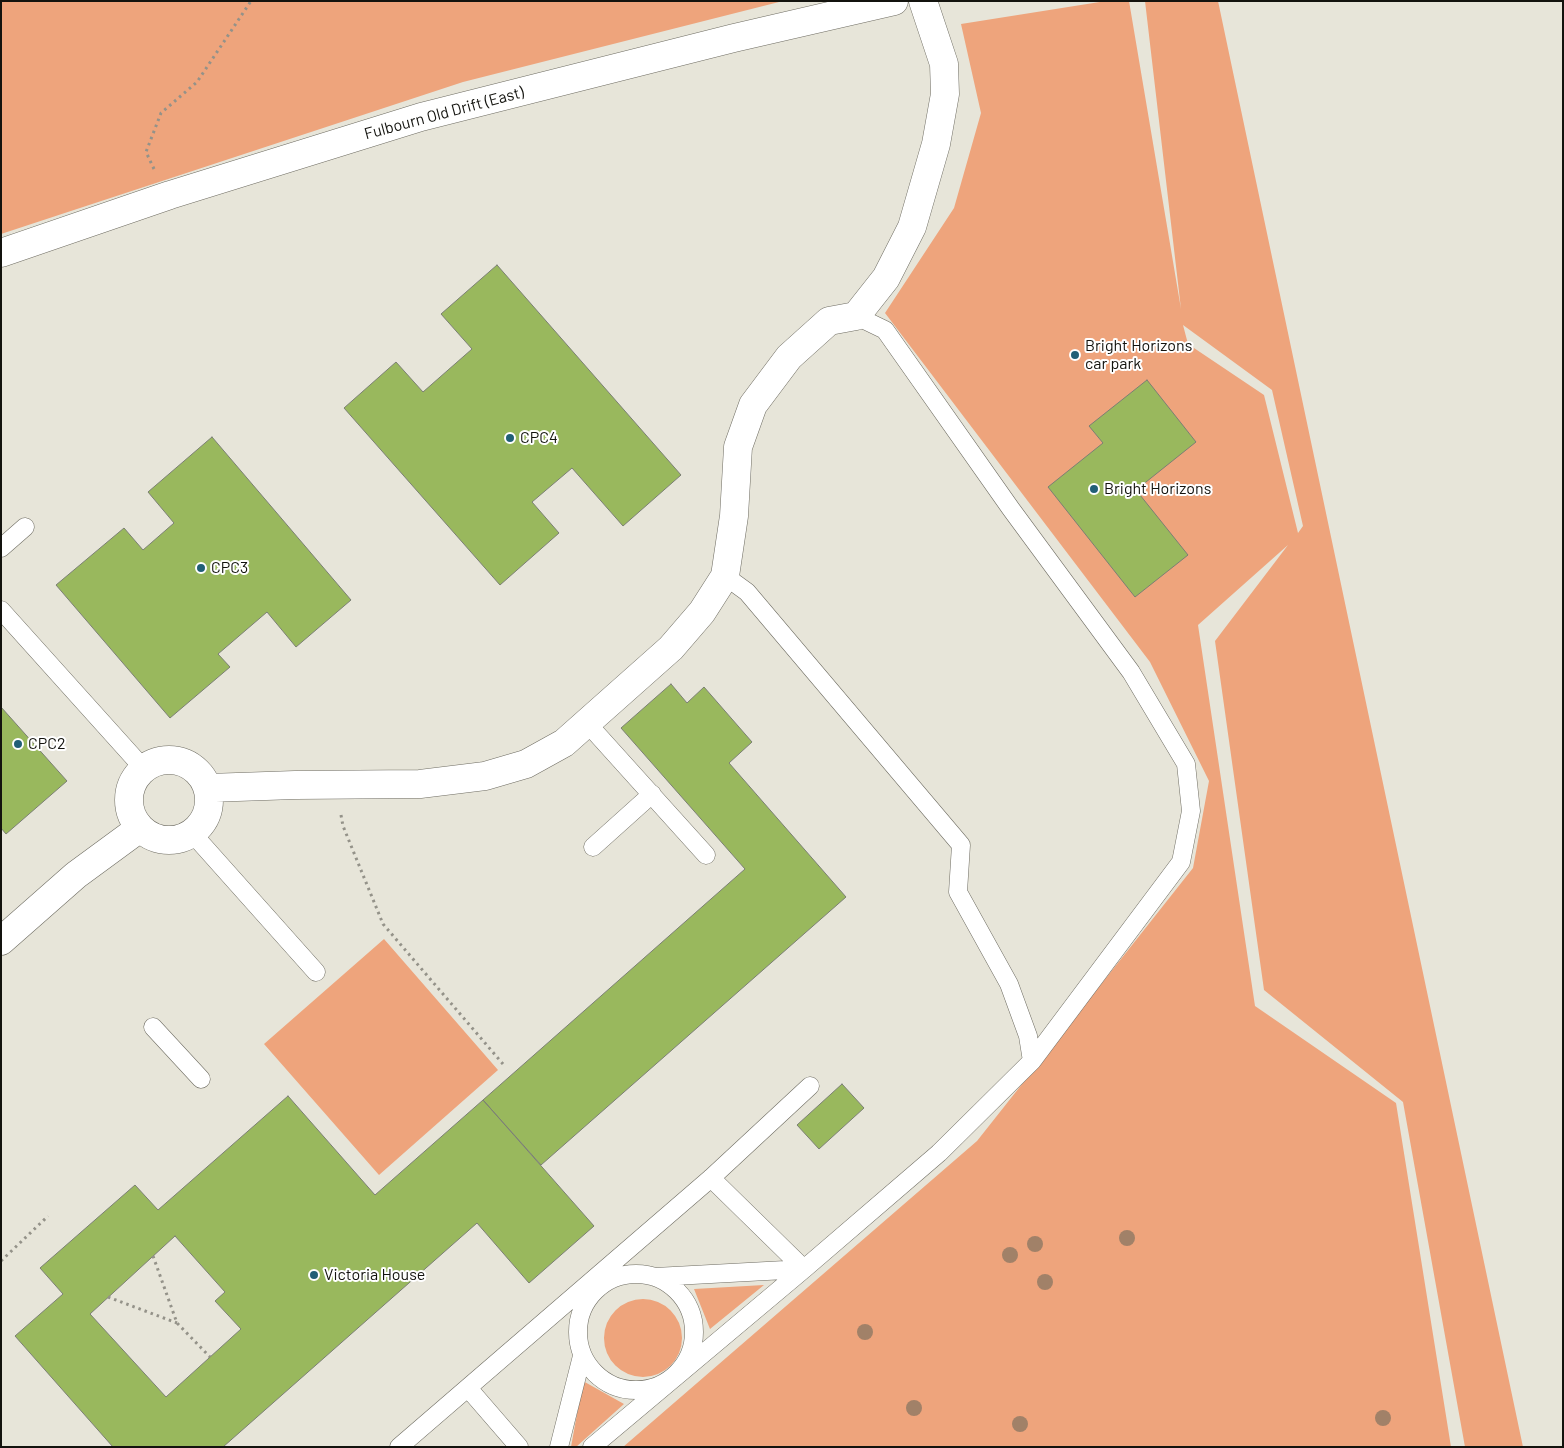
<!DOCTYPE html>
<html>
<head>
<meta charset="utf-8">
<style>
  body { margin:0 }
  #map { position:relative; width:1564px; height:1448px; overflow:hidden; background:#e7e5d9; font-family:Barlow,sans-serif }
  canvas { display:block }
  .frame { position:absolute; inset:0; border:2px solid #13130e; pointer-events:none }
</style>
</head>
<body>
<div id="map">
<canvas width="1564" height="1448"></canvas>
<div class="frame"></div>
</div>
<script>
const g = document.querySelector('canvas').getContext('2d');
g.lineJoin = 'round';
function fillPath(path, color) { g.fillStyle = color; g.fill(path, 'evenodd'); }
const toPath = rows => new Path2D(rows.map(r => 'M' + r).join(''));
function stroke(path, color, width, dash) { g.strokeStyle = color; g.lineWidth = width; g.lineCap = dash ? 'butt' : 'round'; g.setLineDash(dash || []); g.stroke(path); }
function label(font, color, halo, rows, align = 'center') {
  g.font = font + ' Barlow,sans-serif'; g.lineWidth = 4; g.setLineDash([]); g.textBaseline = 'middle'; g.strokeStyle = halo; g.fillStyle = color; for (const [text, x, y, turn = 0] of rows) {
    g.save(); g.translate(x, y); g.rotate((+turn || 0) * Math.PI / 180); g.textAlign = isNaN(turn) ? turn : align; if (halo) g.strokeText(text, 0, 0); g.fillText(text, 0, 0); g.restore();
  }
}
fillPath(toPath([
  [1,1,783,1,463,82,1,234],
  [1106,1,1129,1,1181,309,1145,1,1218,1,1523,1447,1465,1447,1403,1102,1264,990,1215,641,1288,545,1198,625,1255,1006,1396,1103,1451,1447,623,1447,977,1141,1193,868,1209,781,1150,662,885,313,954,208,981,113,961,24],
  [1183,325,1272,390,1303,526,1298,533,1264,395,1188,344],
  [384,939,498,1070,379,1175,264,1044],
  [764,1285,710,1329,694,1289],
  '604 1338a39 39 0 1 1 78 0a39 39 0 1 1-78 0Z',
  [583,1381,624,1404,576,1447,571,1447]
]), '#eea47c');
const building = toPath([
  [497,265,681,475,623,526,572,468,532,502,559,533,500,585,344,408,396,362,423,392,472,349,441,314,497,265],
  [1147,380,1196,442,1136,490,1188,555,1135,597,1048,487,1103,443,1089,426,1147,380],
  [212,437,351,600,296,647,267,612,218,654,230,667,170,718,56,585,124,528,143,550,174,523,148,492,212,437],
  [671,684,687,703,704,687,752,742,729,763,846,897,541,1165,483,1100,745,869,621,728,671,684],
  [1,707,67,781,6,834,1,828,1,707],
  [842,1084,864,1108,819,1149,797,1125,842,1084],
  [288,1096,375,1195,483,1100,594,1226,529,1283,477,1223,223,1447,113,1447,15,1336,63,1294,40,1268,135,1185,158,1210,288,1096],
  [175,1236,225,1292,215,1301,241,1329,166,1397,90,1314,175,1236]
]);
fillPath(building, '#99b85d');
stroke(building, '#7b7f74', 1);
const service = toPath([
  [1,548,25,527],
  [725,576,747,592,961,845,958,892,1009,984,1028,1036,1032,1061],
  [1,610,144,769],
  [587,723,706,855],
  [192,833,316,972],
  [593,847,652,794],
  [153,1027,201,1079],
  '578 1332a58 58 0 1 1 116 0a58 58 0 1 1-116 0Z',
  [655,1277,804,1269,711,1178],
  [468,1388,519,1447],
  [399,1447,711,1178,810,1086],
  [559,1447,582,1356],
  [592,1447,804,1269,939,1153,1032,1061,1181,862,1191,811,1186,764,1131,672,1011,509,885,330,856,316]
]);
const minor = toPath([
  [1,253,170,195,421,117,734,38,894,1],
  '129 800a40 40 0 1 1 80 0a40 40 0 1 1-80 0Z',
  [208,788,295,785,420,784,485,776,526,764,564,743,671,648,702,612,725,576,734,516,738,447,753,405,789,357,829,321,856,316,886,278,912,227,936,144,945,94,944,64,923,1],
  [1,941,76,875,140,828]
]);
stroke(service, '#6e6c62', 19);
stroke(minor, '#6e6c62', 29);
stroke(toPath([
  [154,169,146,152,161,113,197,82,251,1],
  [341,815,343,826,383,924,503,1064],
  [153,1256,177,1323,210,1357],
  [1,1261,48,1216],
  [108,1297,177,1323]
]), '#949289', 3, [2.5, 4]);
stroke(service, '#fff', 18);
stroke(minor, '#fff', 28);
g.fillStyle = '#a18168';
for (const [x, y] of [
  [1127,1238],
  [1035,1244],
  [1010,1255],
  [1045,1282],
  [865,1332],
  [914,1408],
  [1383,1418],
  [1020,1424]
]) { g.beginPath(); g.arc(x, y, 8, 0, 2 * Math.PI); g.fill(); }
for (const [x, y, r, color] of [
  [1075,355,5,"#215f76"],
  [510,438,5,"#215f76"],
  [1094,489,5,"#215f76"],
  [201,568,5,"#215f76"],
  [18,744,5,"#215f76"],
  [314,1275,5,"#215f76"]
]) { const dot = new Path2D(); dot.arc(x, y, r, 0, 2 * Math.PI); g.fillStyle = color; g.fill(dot); stroke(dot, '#fff', 2); }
label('16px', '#13130e', '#fff', [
  ["Fulbourn Old Drift (East)",444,113,-15]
]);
label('16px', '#13130e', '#fff', [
  ["Bright Horizons",1085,346],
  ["car park",1085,364],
  ["CPC4",520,438],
  ["Bright Horizons",1104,489],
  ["CPC3",211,568],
  ["CPC2",28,744],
  ["Victoria House",324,1275]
], 'left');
</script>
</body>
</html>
